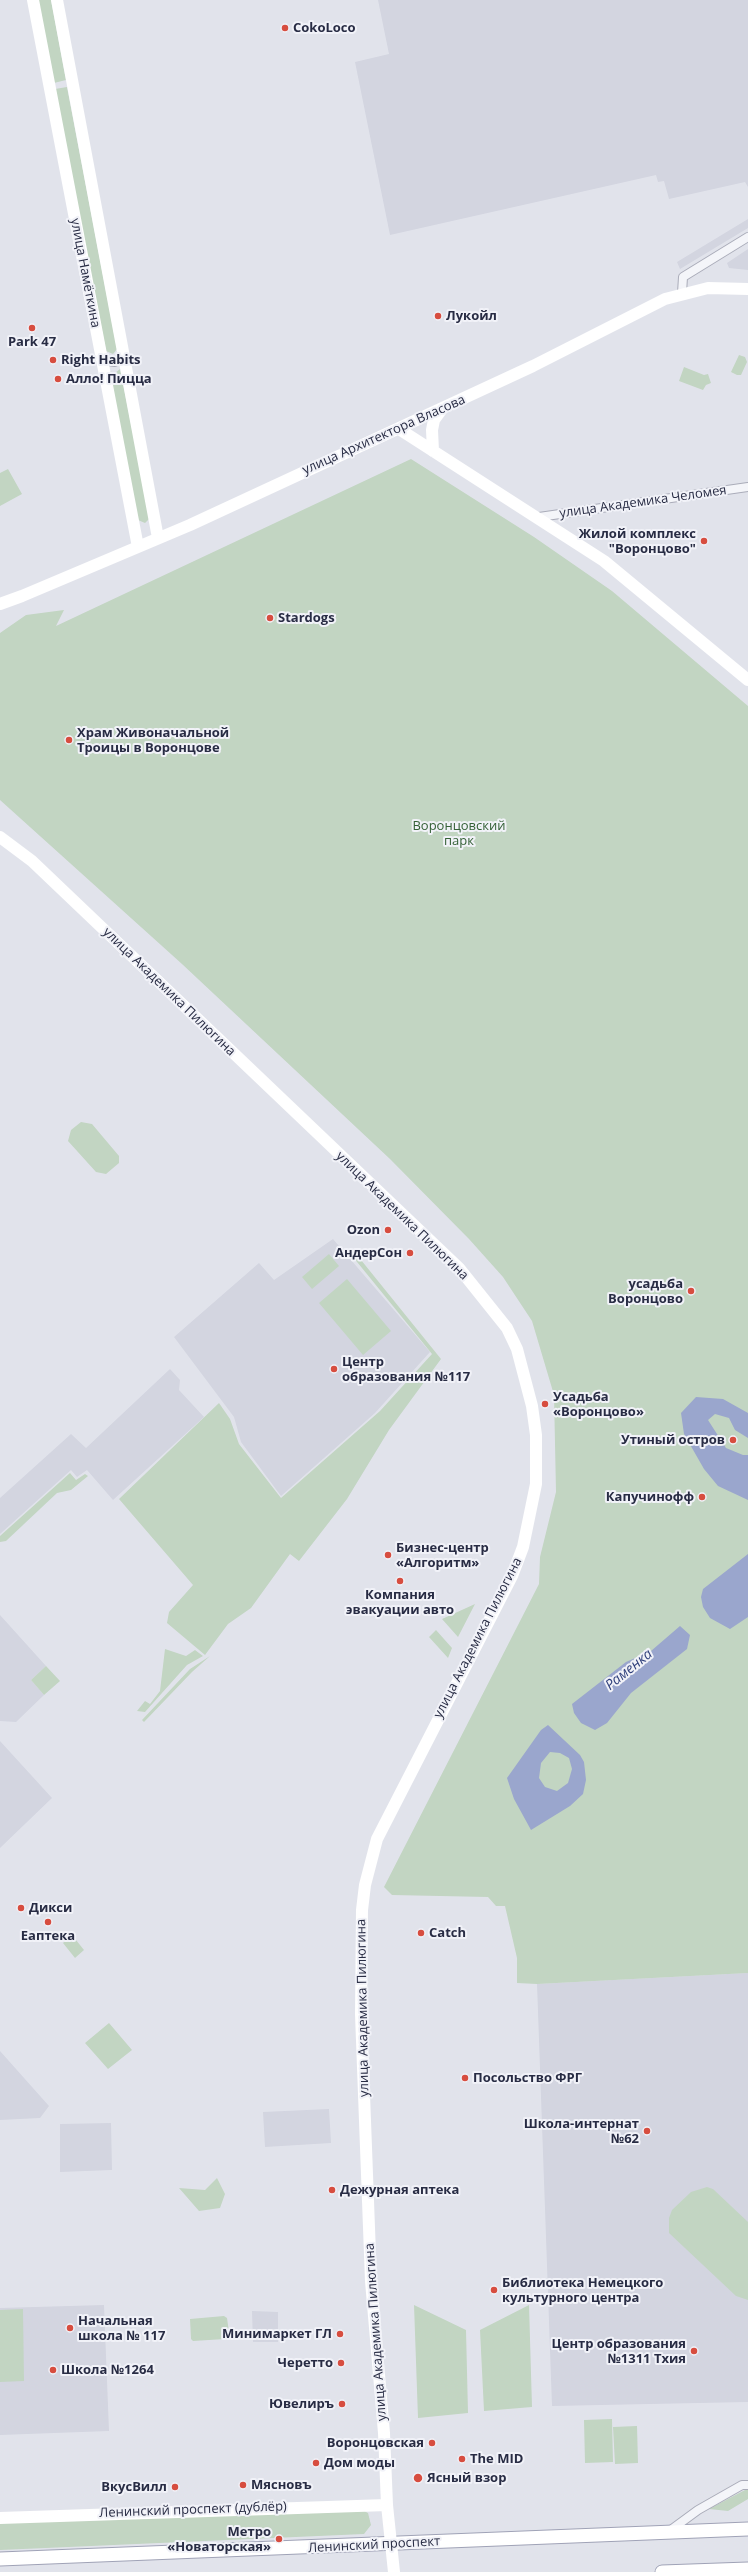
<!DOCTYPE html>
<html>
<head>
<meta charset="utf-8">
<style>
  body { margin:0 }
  canvas { display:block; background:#e1e3eb }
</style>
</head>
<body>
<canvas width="748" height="2572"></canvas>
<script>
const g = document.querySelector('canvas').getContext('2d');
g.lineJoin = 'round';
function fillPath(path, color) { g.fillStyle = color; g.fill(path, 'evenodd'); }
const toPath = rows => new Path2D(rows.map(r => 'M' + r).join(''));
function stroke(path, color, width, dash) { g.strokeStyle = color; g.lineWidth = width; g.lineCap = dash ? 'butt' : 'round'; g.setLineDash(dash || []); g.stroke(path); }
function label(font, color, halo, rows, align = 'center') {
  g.font = font + ' "Open Sans",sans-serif'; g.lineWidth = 4; g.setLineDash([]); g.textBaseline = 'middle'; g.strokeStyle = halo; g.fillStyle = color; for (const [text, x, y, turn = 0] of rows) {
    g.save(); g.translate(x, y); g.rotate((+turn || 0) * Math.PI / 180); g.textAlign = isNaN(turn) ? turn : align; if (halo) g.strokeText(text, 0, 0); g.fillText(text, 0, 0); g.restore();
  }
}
fillPath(toPath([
  [378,0,748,0,748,187,745,182,669,199,664,181,658,182,656,175,390,235,355,62,389,54],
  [748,219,748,228,680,269,677,262],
  [748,249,748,270,729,268,727,263],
  [333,1239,430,1352,375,1413,281,1496,241,1442,234,1417,174,1337,259,1263,274,1280],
  [170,1369,180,1380,179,1390,204,1417,113,1500,87,1470,77,1477,71,1470,0,1534,0,1498,71,1434,86,1448],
  [0,1615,46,1666,31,1680,44,1695,16,1722,0,1721],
  [0,1741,52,1798,0,1848],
  [748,1973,748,2402,552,2406,537,1984],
  [0,2051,49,2106,40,2118,0,2120],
  [329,2109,331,2143,265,2147,263,2112],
  [111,2123,112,2170,60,2172,60,2124],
  [104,2305,109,2431,0,2435,0,2308],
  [252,2311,278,2312,278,2342,253,2342]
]), '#d3d5e0');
fillPath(toPath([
  [38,0,51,0,66,80,54,83],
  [67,87,117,349,113,354,106,351,55,89],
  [739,355,745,357,747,362,741,375,737,375,731,372],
  [684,367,704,375,708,374,711,383,706,385,703,390,679,381],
  [120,369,150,518,145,523,138,520,109,371,115,373],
  [411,459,534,537,612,591,748,706,748,1973,537,1984,517,1983,517,1958,505,1906,496,1906,488,1897,392,1895,384,1887,539,1584,540,1557,556,1492,554,1395,532,1321,503,1277,469,1239,390,1159,182,964,0,800,0,633,26,615,64,610,56,626],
  [8,469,22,494,0,506,0,473],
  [81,1122,92,1124,119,1156,119,1163,106,1174,96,1172,68,1141,71,1130],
  [329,1254,339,1266,312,1289,302,1277],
  [357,1255,441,1359,389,1430,347,1499,299,1561,290,1554,251,1608,228,1624,205,1655,167,1623,169,1612,193,1585,119,1499,219,1403,230,1419,239,1444,281,1498,380,1411,432,1354,353,1257],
  [347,1279,391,1331,363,1355,319,1303],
  [70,1473,76,1480,85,1474,88,1476,71,1490,57,1493,6,1541,0,1542,0,1536],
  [475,1604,458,1637,442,1619],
  [436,1630,452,1648,448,1658,429,1637],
  [165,1649,186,1656,195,1650,203,1656,187,1665,145,1712,137,1711,145,1701,150,1704,160,1691],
  [210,1656,192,1672,144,1722,142,1720,190,1669],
  [46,1666,60,1681,44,1695,31,1680],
  [72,1935,84,1950,75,1958,63,1943],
  [109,2023,132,2050,108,2069,85,2043],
  [217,2178,225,2194,220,2208,199,2211,179,2188,205,2190],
  [707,2187,713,2189,748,2222,748,2300,736,2296,669,2233,669,2218,672,2210,691,2192],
  [414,2305,466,2330,468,2413,418,2418],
  [529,2305,532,2407,484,2411,480,2330],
  [23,2309,24,2381,0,2382,0,2310],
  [224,2316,227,2318,229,2332,225,2339,193,2341,191,2339,190,2319],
  [612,2419,613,2462,585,2463,584,2420],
  [637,2426,638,2463,615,2464,613,2427],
  [745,2490,748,2490,748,2499,728,2511,709,2509],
  [362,2510,368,2513,371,2525,364,2534,0,2550,0,2523]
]), '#c2d5c2');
fillPath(toPath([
  [696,1397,723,1399,748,1413,748,1438,735,1430,729,1418,715,1414,708,1420,726,1448,743,1455,748,1455,748,1500,718,1486,704,1469,684,1434,681,1413],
  [748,1554,748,1617,730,1629,710,1618,703,1607,701,1597,703,1589],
  [680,1626,690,1635,687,1649,631,1693,607,1723,595,1730,581,1723,574,1713,572,1704,626,1662,651,1651],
  [548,1725,580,1755,584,1762,586,1780,583,1794,570,1806,531,1830,514,1799,507,1778,541,1730],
  [550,1752,560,1753,569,1758,572,1769,568,1783,557,1791,545,1787,539,1778,541,1763]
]), '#9aa6cd');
const street = toPath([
  [682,293,683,277,748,237],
  [101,355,107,361,115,362,121,357,123,352],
  [539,517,748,487],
  [668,2532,698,2510,742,2485,748,2485]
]);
const primary = toPath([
  [0,2559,748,2529],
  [662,2572,748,2569]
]);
stroke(street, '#aaacb9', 10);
stroke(primary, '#a0a3b7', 15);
stroke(street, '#f4f5f9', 8);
stroke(toPath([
  [33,0,138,547],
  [57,0,158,538],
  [399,429,604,561,748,680],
  [433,451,432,430,434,420,442,409],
  [0,604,22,596,190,525,533,366,665,299,708,288,748,289],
  [0,837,32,861,459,1268,507,1328,517,1349,532,1406,536,1435,536,1484,523,1547,512,1576,377,1839,365,1885,362,1910,361,2014,371,2281,384,2433,387,2505,394,2572],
  [0,2518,387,2505]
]), '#fff', 12);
stroke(primary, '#fff', 13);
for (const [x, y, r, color] of [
  [285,28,4,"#d74d3f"],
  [438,316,4,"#d74d3f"],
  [32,328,4,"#d74d3f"],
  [53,360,4,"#d74d3f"],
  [58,379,4,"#d74d3f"],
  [704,541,4,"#d74d3f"],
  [270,618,4,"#d74d3f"],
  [69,740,4,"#d74d3f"],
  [388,1230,4,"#d74d3f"],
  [410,1253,4,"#d74d3f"],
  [691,1291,4,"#d74d3f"],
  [334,1369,4,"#d74d3f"],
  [545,1404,4,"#d74d3f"],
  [733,1440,4,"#d74d3f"],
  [702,1497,4,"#d74d3f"],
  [388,1555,4,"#d74d3f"],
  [400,1581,4,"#d74d3f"],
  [21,1908,4,"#d74d3f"],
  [48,1922,4,"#d74d3f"],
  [421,1933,4,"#d74d3f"],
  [465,2078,4,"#d74d3f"],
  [647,2131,4,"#d74d3f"],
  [332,2190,4,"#d74d3f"],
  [494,2290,4,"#d74d3f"],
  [70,2328,4,"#d74d3f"],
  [340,2334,4,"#d74d3f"],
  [694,2351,4,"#d74d3f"],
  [341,2363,4,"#d74d3f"],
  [53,2370,4,"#d74d3f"],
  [342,2404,4,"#d74d3f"],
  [432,2443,4,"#d74d3f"],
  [462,2459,4,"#d74d3f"],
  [316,2463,4,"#d74d3f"],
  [418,2478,5,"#d74d3f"],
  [243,2485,4,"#d74d3f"],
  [175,2487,4,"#d74d3f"],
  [279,2539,4,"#d74d3f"]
]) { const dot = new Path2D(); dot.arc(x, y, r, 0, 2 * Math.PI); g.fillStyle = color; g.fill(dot); stroke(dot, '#f1f2f8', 1.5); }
label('bold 13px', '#282c44', '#f1f2f8', [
  ["CokoLoco",293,28],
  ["Лукойл",446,316],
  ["Park 47",32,342,"center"],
  ["Right Habits",61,360],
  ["Алло! Пицца",66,379],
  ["Жилой комплекс",696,534,"right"],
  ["\"Воронцово\"",696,549,"right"],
  ["Stardogs",278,618],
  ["Храм Живоначальной",77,733],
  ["Троицы в Воронцове",77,748],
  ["Ozon",380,1230,"right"],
  ["АндерСон",402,1253,"right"],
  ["усадьба",683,1284,"right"],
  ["Воронцово",683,1299,"right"],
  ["Центр",342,1362],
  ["образования №117",342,1377],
  ["Усадьба",553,1397],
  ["«Воронцово»",553,1412],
  ["Утиный остров",725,1440,"right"],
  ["Капучинофф",694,1497,"right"],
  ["Бизнес-центр",396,1548],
  ["«Алгоритм»",396,1563],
  ["Компания",400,1595,"center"],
  ["эвакуации авто",400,1610,"center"],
  ["Дикси",29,1908],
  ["Catch",429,1933],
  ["Еаптека",48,1936,"center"],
  ["Посольство ФРГ",473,2078],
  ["Школа-интернат",639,2124,"right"],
  ["№62",639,2139,"right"],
  ["Дежурная аптека",340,2190],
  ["Библиотека Немецкого",502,2283],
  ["культурного центра",502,2298],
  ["Начальная",78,2321],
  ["школа № 117",78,2336],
  ["Минимаркет ГЛ",332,2334,"right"],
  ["Центр образования",686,2344,"right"],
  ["№1311 Тхия",686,2359,"right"],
  ["Черетто",333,2363,"right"],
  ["Школа №1264",61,2370],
  ["Ювелиръ",334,2404,"right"],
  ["Воронцовская",424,2443,"right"],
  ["The MID",470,2459],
  ["Дом моды",324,2463],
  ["Ясный взор",427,2478],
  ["Мясновъ",251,2485],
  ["ВкусВилл",167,2487,"right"],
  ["Метро",271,2532,"right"],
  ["«Новаторская»",271,2547,"right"]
], 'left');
label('13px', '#282c44', '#f1f2f8', [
  ["улица Намёткина",85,273,79],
  ["улица Архитектора Власова",384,435,-24],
  ["улица Академика Челомея",643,502,-8],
  ["улица Академика Пилюгина",169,992,44],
  ["улица Академика Пилюгина",402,1216,44],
  ["улица Академика Пилюгина",478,1638,-63],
  ["улица Академика Пилюгина",363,2008,-91],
  ["улица Академика Пилюгина",376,2332,-94],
  ["Ленинский проспект (дублёр)",193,2510,-2],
  ["Ленинский проспект",374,2545,-3]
]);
label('13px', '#356137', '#f1f2f8', [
  ["Воронцовский",459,826],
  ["парк",459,841]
]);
label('italic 14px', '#2f3f7b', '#f1f2f8', [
  ["Раменка",629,1670,-39]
]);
</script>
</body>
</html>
